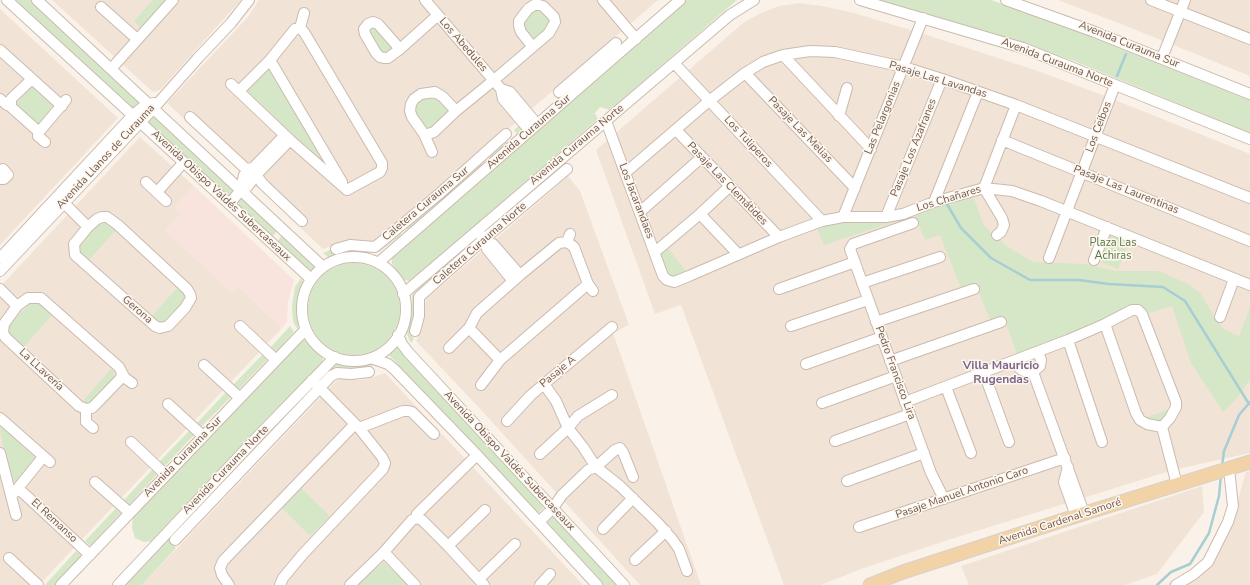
<!DOCTYPE html>
<html>
<head>
<meta charset="utf-8">
<style>
  body { margin:0 }
  canvas { display:block; background:#faf2e8 }
</style>
</head>
<body>
<canvas width="1250" height="585"></canvas>
<script>
const g = document.querySelector('canvas').getContext('2d');
g.lineJoin = 'round';
function fillPath(path, color) { g.fillStyle = color; g.fill(path, 'evenodd'); }
const toPath = rows => new Path2D(rows.map(r => 'M' + r).join(''));
function stroke(path, color, width, dash) { g.strokeStyle = color; g.lineWidth = width; g.lineCap = dash ? 'butt' : 'round'; g.setLineDash(dash || []); g.stroke(path); }
function label(font, color, halo, rows, align = 'center') {
  g.font = font + ' "Nunito Sans",sans-serif'; g.lineWidth = 3; g.setLineDash([]); g.textBaseline = 'middle'; g.strokeStyle = halo; g.fillStyle = color; for (const [text, x, y, turn = 0] of rows) {
    g.save(); g.translate(x, y); g.rotate((+turn || 0) * Math.PI / 180); g.textAlign = isNaN(turn) ? turn : align; if (halo) g.strokeText(text, 0, 0); g.fillText(text, 0, 0); g.restore();
  }
}
fillPath(toPath([
  [52,0,241,0,160,90,153,92],
  [259,0,658,0,375,244,349,241,323,249,167,103,248,17],
  [1058,0,1250,0,1250,76,1126,26],
  [799,3,823,6,854,13,924,34,1035,70,1105,96,1250,154,1250,453,1173,470,948,540,861,569,821,585,784,585,681,305,655,314,596,150,743,23,761,13,779,6],
  [0,9,118,118,0,245],
  [140,137,194,186,175,207,182,213,166,231,233,293,238,286,282,328,39,585,0,585,0,287],
  [568,176,580,191,629,325,613,333,701,585,640,585,483,412,416,341,422,328,426,299,496,239],
  [385,373,583,585,142,585,339,378,358,380,367,379],
  [1250,471,1250,585,1167,585,1171,581,1198,567,1232,521,1246,472],
  [1202,486,1204,512,1157,574,1125,585,969,585,961,566]
]), '#f1e4d7');
fillPath(toPath([
  [194,186,294,280,288,302,287,322,282,328,239,287,233,293,166,231,182,213,175,207]
]), '#f9e4dd');
fillPath(toPath([
  [15,0,30,0,139,102,133,108],
  [153,0,165,0,168,3,143,30,134,21],
  [687,0,737,0,610,110,600,107,595,113,598,119,411,281,404,280,392,264,392,258],
  [876,0,991,0,1078,30,1250,99,1250,133,1074,61,946,20],
  [541,9,551,21,548,29,538,38,529,37,523,30,523,20,533,11],
  [374,25,393,46,392,52,387,56,380,54,368,29],
  [270,66,327,168,246,90],
  [33,85,56,108,38,125,15,105],
  [432,95,438,98,448,111,447,116,431,130,424,128,414,115,414,106,423,97],
  [152,114,236,191,230,198,146,121],
  [520,125,522,131,490,159,489,156,503,143,508,142,517,134,514,130],
  [481,163,483,165,446,196,445,195],
  [972,193,984,226,1008,247,1033,262,1086,264,1115,271,1159,271,1186,283,1201,293,1206,303,1223,329,1239,336,1250,307,1250,379,1238,397,1223,412,1191,363,1172,306,1149,313,1138,309,1068,337,1017,355,1004,318,991,322,975,284,961,289,940,235,925,240,913,211],
  [241,196,278,230,272,237,235,203],
  [437,201,439,201,439,204,407,230,406,227],
  [847,219,870,222,894,222,824,245,817,229],
  [100,222,107,222,117,229,88,261,81,254,78,248,82,241],
  [1108,229,1131,238,1118,269,1096,260],
  [399,233,401,233,401,235,379,252,349,251,329,258,323,253,334,248,376,249],
  [283,234,317,266,310,273,277,242],
  [667,247,686,271,675,277,672,277,669,276,659,252],
  '308 309a46 46 0 1 1 92 0a46 46 0 1 1-92 0Z',
  [301,278,304,284,300,302,301,323,297,329,293,321,292,306,295,287],
  [423,284,425,286,417,301,410,332,414,339,411,343,408,337,407,333,412,314,412,295],
  [179,286,189,298,162,325,151,317],
  [32,301,38,302,52,315,23,348,8,333,8,329,12,322],
  [290,326,294,332,276,352,273,352,270,348],
  [305,340,323,359,322,364,153,541,144,542,135,538,132,528,133,517,298,343],
  [397,347,544,507,538,513,389,355],
  [263,354,267,358,267,360,239,389,237,389,233,385],
  [374,362,374,365,370,367,356,369,337,368,326,377,323,375,336,363,361,364],
  [111,369,114,372,114,378,89,404,81,403],
  [310,388,312,389,191,520,183,521],
  [227,391,231,395,231,397,200,428,196,424],
  [1173,408,1162,424,1142,419],
  [2,427,35,457,34,460,17,481,13,482,8,471,0,430],
  [190,430,194,433,194,435,165,466,163,466,159,462],
  [153,469,157,473,157,474,129,505,127,505,123,501],
  [301,488,330,516,310,536,282,508],
  [117,507,121,511,121,513,91,545,89,545,85,541],
  [554,516,617,585,603,585,546,523],
  [183,529,171,542,176,548,142,585,125,585,175,531],
  [76,551,81,555,80,558,55,585,45,585],
  [384,562,408,585,357,585]
]), '#d6e7c8');
stroke(toPath([
  [1117,76,1126,54],
  [945,201,961,228,991,258,1030,280,1079,280,1109,284,1163,287,1185,301,1249,404],
  [1222,466,1224,451,1239,415,1250,402],
  [1157,585,1171,572,1190,564,1209,533,1219,496,1221,475]
]), '#a6ced3', 2.5);
const minor = toPath([
  [7,0,311,279],
  [37,0,323,267],
  [425,0,501,89,503,99,530,131],
  [603,0,636,39],
  [860,0,1023,48,1250,139],
  [1006,0,1095,32,1250,94],
  [1151,0,1250,39],
  [101,7,137,39],
  [300,28,304,32,382,163,382,168,380,172,347,190],
  [400,49,378,24,373,22,368,24,364,29,365,34,376,53,380,57,385,58,388,58,400,49,438,15],
  [0,50,62,106],
  [783,55,871,149],
  [1162,58,1185,0],
  [270,60,342,182],
  [674,63,822,221],
  [111,69,173,0],
  [745,73,855,188],
  [32,79,11,99,11,107,39,132,38,136,45,142],
  [231,84,290,140,347,190],
  [501,89,510,92,537,124],
  [239,91,270,60,295,29,300,28,304,13],
  [559,92,616,43],
  [0,99,7,105,11,104],
  [839,116,847,88],
  [190,117,245,168,250,169,257,176,262,183,302,221],
  [606,121,663,276,667,280,674,282,689,276,779,237,822,221,843,217,886,217,903,214,934,202,984,188,1012,191,1041,201,1250,285],
  [676,130,779,237],
  [39,132,66,100],
  [424,134,428,134,434,132,456,111,494,80,549,33,555,22,554,17,543,6,539,5,534,5,528,9,519,21,519,26,521,32,532,46],
  [1002,140,1250,241],
  [432,152,424,134,412,117,410,111,411,104,414,99,421,94,435,92,443,97,456,111],
  [0,172,3,169,8,175,4,179,0,179],
  [625,173,709,101,745,73,763,62,783,55,810,51,835,52,904,67,942,79,1016,105,1250,198],
  [146,182,166,201],
  [157,192,184,162],
  [243,192,259,172,290,140],
  [60,199,88,227],
  [934,202,978,92],
  [229,204,241,190,244,175,250,169,254,167,285,135],
  [640,212,702,157],
  [700,214,738,254],
  [102,217,107,217,118,225,187,289,190,294,191,298,185,308,168,326,160,328,155,326,75,255,74,244,88,227,97,219,102,217],
  [843,217,923,18],
  [886,217,942,79],
  [913,223,853,244,850,249,931,473,944,499],
  [481,235,484,239,493,244,520,275],
  [997,235,1001,232,1004,225,1002,218,984,188,1016,105],
  [484,239,487,249,513,281],
  [567,242,574,247,588,284],
  [336,249,350,245,375,247,439,194,506,134],
  [655,252,700,214,730,186],
  '302 309a52 52 0 1 1 104 0a52 52 0 1 1-104 0Z',
  [0,258,133,115,145,105,154,103],
  [1049,258,1115,85],
  [1094,260,1107,227],
  [378,263,680,0],
  [0,271,152,110,198,58,231,23,249,0],
  [862,283,940,257],
  [0,289,17,306],
  [779,289,855,262],
  [403,294,730,15,754,0],
  [1220,317,1234,279],
  [876,322,974,289],
  [1105,324,1136,413,1140,420,1147,424,1162,427],
  [240,326,276,360],
  [791,326,868,300],
  [469,328,500,360],
  [415,331,419,316,419,297,484,239,567,169],
  [398,335,402,344,408,352,624,585],
  [1068,340,1102,442],
  [449,348,469,328,477,313,520,275,559,243,567,242,570,234],
  [371,358,388,364,395,370,477,455,597,585],
  [890,361,1001,322],
  [1015,361,1017,366,1022,370,1028,373,1033,372,1040,366,1041,360,1038,352],
  [806,364,882,337],
  [204,365,240,398],
  [1033,372,1084,513],
  [122,373,121,378,96,404,92,408,86,409,79,406,5,337,3,332,4,324,17,306,28,298,41,298,119,367,122,373,125,378,132,383],
  [984,373,1009,442],
  [544,384,556,401,568,428,583,447,596,467,620,486,657,522,672,539,679,549,687,571],
  [481,385,500,360,588,284,593,291],
  [946,387,971,453],
  [905,402,1068,340,1105,324,1132,310,1138,310,1142,314,1176,402,1176,407,1170,418,1162,427],
  [822,403,896,376],
  [168,404,203,436],
  [86,409,86,422,93,428],
  [0,418,50,462],
  [507,421,531,395,612,327],
  [1162,427,1177,485],
  [359,428,403,411,408,411,412,412,434,434],
  [835,441,910,414],
  [131,442,166,475],
  [0,453,16,515],
  [540,454,568,428,578,416,612,395],
  [1068,467,1064,482,1076,516],
  [847,481,924,453],
  [95,482,130,513],
  [18,488,90,555],
  [14,493,43,457],
  [416,518,422,520,448,546,484,585],
  [539,522,553,508,562,495,588,470,596,467,615,450,620,448,623,452,633,477],
  [859,527,1065,458],
  [603,529,633,498],
  [175,540,331,376,337,373,351,374,369,372],
  [448,546,485,510],
  [384,552,415,585],
  [9,558,38,585],
  [635,560,666,531],
  [479,579,515,544],
  [61,585,306,329],
  [118,585,262,432,335,357],
  [229,585,222,575,220,568,223,561,355,424],
  [280,585,283,578,303,554,383,469,385,463,382,457,359,428,312,380],
  [350,585,384,552,412,520,416,518,417,514,477,455],
  [540,585,550,574],
  [1176,585,1194,574,1208,562,1228,522,1233,506,1229,469]
]);
const major = toPath([
  [870,585,903,572,1076,516,1250,462]
]);
stroke(minor, '#cbbaaf', 12);
stroke(major, '#d8d1ce', 15);
stroke(minor, '#fff', 10);
stroke(major, '#f2d2a7', 13);
label('11px', '#72594f', '#fdf7ee', [
  ["Los Abedules",463,45,49],
  ["Avenida Curauma Sur",1129,45,22],
  ["Avenida Curauma Norte",1057,63,21],
  ["Pasaje Las Lavandas",938,80,17],
  ["Las Pelargonias",883,118,-68],
  ["Los Ceibos",1099,127,-69],
  ["Pasaje Las Melias",800,130,46],
  ["Avenida Curauma Sur",529,132,-41],
  ["Los Tuliperos",748,142,47],
  ["Avenida Curauma Norte",577,145,-40],
  ["Pasaje Los Azafranes",914,148,-68],
  ["Avenida Llanos de Curauma",106,157,-47],
  ["Pasaje Las Clemátides",727,184,46],
  ["Pasaje Las Laurentinas",1126,190,22],
  ["Avenida Obispo Valdés Subercaseaux",221,196,43],
  ["Los Chañares",949,199,-17],
  ["Los Jacarandaes",636,201,69],
  ["Caletera Curauma Sur",426,204,-40],
  ["Caletera Curauma Norte",480,244,-41],
  ["Gerona",137,310,41],
  ["La LLavería",41,370,43],
  ["Pasaje A",558,372,-40],
  ["Pedro Francisco Lira",895,373,70],
  ["Avenida Curauma Sur",183,457,-46],
  ["Avenida Obispo Valdés Subercaseaux",509,461,47],
  ["Avenida Curauma Norte",226,470,-46],
  ["Pasaje Manuel Antonio Caro",962,493,-19],
  ["El Remanso",54,521,43],
  ["Avenida Cardenal Samoré",1060,522,-18]
]);
label('11px', '#587748', '#fdf7ee', [
  ["Plaza Las",1113,243],
  ["Achiras",1113,256]
]);
label('bold 12px', '#7e668e', '#fdf7ee', [
  ["Villa Mauricio",1001,366],
  ["Rugendas",1001,380]
]);
</script>
</body>
</html>
